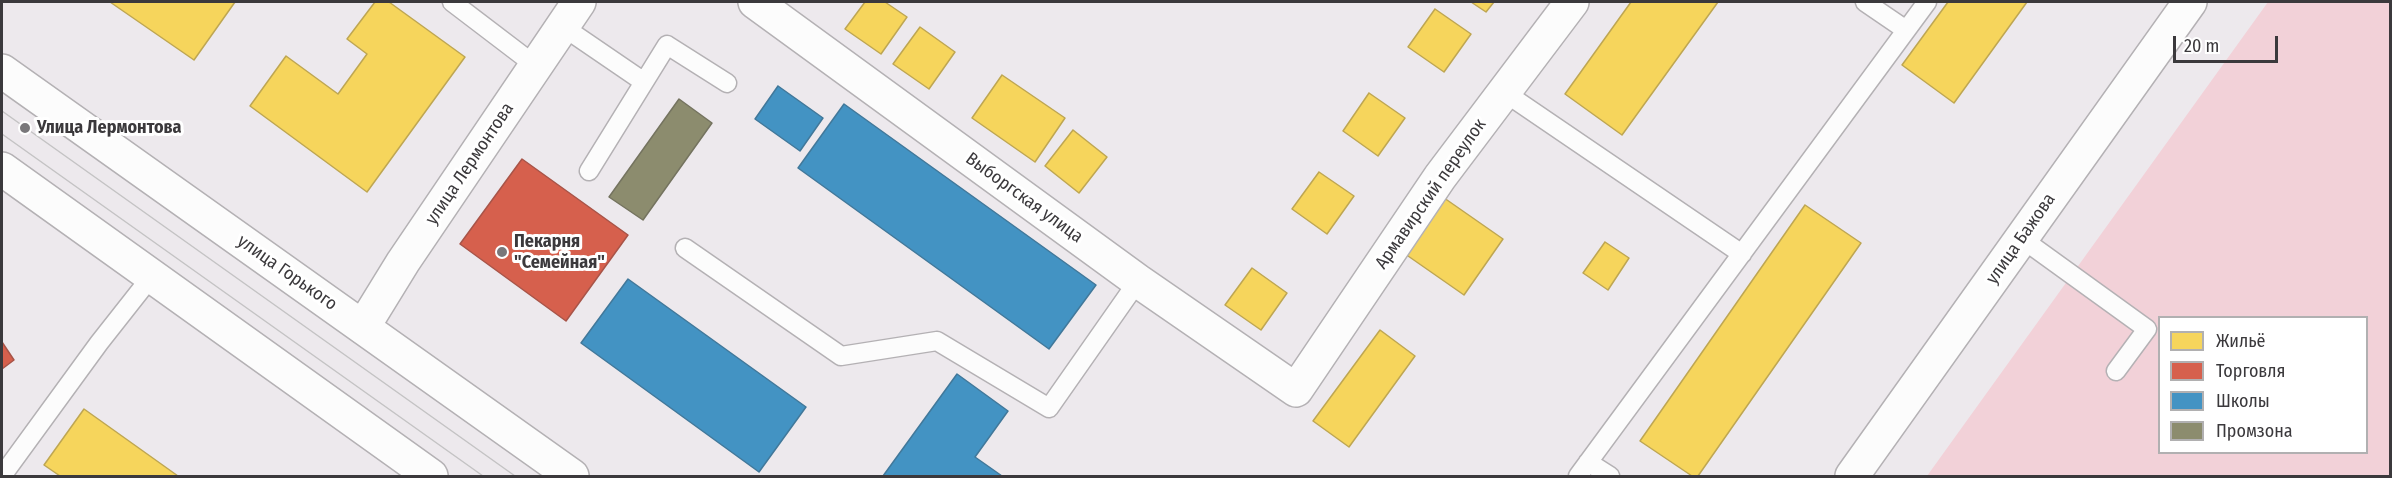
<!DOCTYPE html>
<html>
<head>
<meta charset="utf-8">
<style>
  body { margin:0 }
  #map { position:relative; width:2392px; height:478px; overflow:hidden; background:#ede9ed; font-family:"Fira Sans Condensed",sans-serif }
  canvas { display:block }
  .frame { position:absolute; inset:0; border:3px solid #3b393c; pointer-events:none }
  .legend { position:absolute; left:2158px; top:316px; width:210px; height:138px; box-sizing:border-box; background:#fff; border:2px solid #b1b0b1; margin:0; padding:8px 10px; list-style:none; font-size:18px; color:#3b393c }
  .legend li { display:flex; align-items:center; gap:12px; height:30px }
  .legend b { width:30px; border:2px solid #b1b0b1 }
  .scale { position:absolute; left:2173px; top:36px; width:105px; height:27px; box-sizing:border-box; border:3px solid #3b393c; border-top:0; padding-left:8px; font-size:18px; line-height:21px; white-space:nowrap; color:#3b393c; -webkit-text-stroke:4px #fff; paint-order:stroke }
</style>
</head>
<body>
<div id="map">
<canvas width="2392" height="478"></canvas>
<div class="frame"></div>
<ul class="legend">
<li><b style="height:16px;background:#f6d55c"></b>Жильё</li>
<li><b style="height:16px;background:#d6604d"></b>Торговля</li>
<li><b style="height:16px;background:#4393c3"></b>Школы</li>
<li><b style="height:16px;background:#8c8c6e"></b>Промзона</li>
</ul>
<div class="scale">20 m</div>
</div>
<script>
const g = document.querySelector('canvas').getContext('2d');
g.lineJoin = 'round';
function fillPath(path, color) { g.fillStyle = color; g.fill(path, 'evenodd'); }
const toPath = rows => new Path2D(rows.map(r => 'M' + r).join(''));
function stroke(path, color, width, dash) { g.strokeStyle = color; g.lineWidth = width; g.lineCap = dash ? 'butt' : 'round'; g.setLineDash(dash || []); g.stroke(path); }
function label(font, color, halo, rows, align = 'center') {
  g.font = font + ' "Fira Sans Condensed",sans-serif'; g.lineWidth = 6; g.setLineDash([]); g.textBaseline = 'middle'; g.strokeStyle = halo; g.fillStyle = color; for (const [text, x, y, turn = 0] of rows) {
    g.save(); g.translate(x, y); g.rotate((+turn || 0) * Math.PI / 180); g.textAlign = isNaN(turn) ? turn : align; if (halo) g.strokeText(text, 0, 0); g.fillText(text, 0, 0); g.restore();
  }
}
fillPath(toPath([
  [2268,2,2390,2,2390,476,1927,476],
  [2160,318,2366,318,2366,452,2160,452]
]), '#f2d1d8');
const homes = toPath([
  [110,2,235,2,194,60,110,2],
  [375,2,389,2,465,57,367,192,250,106,286,56,338,94,367,54,347,39,375,2],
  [865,2,885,2,907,17,881,54,845,29,865,2],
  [1471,2,1494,2,1486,12,1471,2],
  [1631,2,1718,2,1622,135,1565,94,1631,2],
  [1948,2,2027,2,1954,103,1902,65,1948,2],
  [1435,9,1471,34,1444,72,1408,47,1435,9],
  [920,27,955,52,929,89,893,64,920,27],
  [1002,75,1065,118,1035,162,972,118,1002,75],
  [1369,93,1405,118,1378,156,1343,131,1369,93],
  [1073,130,1107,157,1079,193,1045,166,1073,130],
  [1319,172,1354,196,1327,234,1292,209,1319,172],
  [1437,193,1503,239,1464,295,1398,249,1437,193],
  [1805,205,1861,243,1698,476,1692,476,1640,441,1805,205],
  [1605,242,1629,258,1608,290,1583,273,1605,242],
  [1252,268,1287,293,1261,330,1225,305,1252,268],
  [1380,330,1415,356,1349,447,1313,421,1380,330],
  [84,409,178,476,60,476,44,465,84,409]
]);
fillPath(homes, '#f6d55c');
stroke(homes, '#bea652', 1.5);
const shops = toPath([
  [522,159,628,235,566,321,460,244,522,159],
  [2,342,14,360,2,369,2,342]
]);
fillPath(shops, '#d6604d');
stroke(shops, '#a85448', 1.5);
const schools = toPath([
  [778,86,823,118,800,151,755,119,778,86],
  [844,104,1096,285,1049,349,798,168,844,104],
  [628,279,806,407,759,472,581,343,628,279],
  [957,374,1008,411,975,457,1002,476,883,476,957,374]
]);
fillPath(schools, '#4393c3');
stroke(schools, '#41789a', 1.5);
const industry = toPath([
  [679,99,712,123,643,220,609,197,679,99]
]);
fillPath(industry, '#8c8c6e');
stroke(industry, '#74735f', 1.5);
const lane = toPath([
  [452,2,536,66],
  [1865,2,1906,30],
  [562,26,644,82],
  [1504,92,1742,254],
  [589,171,667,45,727,83],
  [2021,238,2147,329,2116,371],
  [685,248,841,356,937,341,1049,408,1138,281],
  [1588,462,1610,476],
  [2,476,99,343,151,277],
  [1578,476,1927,2]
]);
const street = toPath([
  [755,2,1138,281,1296,390,1440,177,1572,2],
  [363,327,403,262,579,2]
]);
const secondary = toPath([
  [2,71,572,476],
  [2,169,431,476],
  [1852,476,2190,2]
]);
stroke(lane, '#b4b1b4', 21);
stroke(street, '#b4b1b4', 36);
stroke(secondary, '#b4b1b4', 36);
stroke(lane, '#fcfcfc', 18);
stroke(street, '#fcfcfc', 33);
stroke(secondary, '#fcfcfc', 33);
stroke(toPath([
  [2,111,515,476],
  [2,134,483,476]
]), '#c4c3c4', 1.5);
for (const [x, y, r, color] of [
  [25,128,6,"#79777a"],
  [502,252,6,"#79777a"]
]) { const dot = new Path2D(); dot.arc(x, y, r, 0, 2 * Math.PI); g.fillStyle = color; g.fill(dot); stroke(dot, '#fff', 2); }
label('bold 18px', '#3b393c', '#fff', [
  ["Улица Лермонтова",37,128],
  ["Пекарня",514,242],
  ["\"Семейная\"",514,263]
], 'left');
label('18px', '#3b393c', '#fff', [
  ["улица Лермонтова",470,164,-56],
  ["Армавирский переулок",1431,194,-55],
  ["Выборгская улица",1024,198,36],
  ["улица Бажова",2021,239,-55],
  ["улица Горького",287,273,35]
]);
</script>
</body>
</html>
